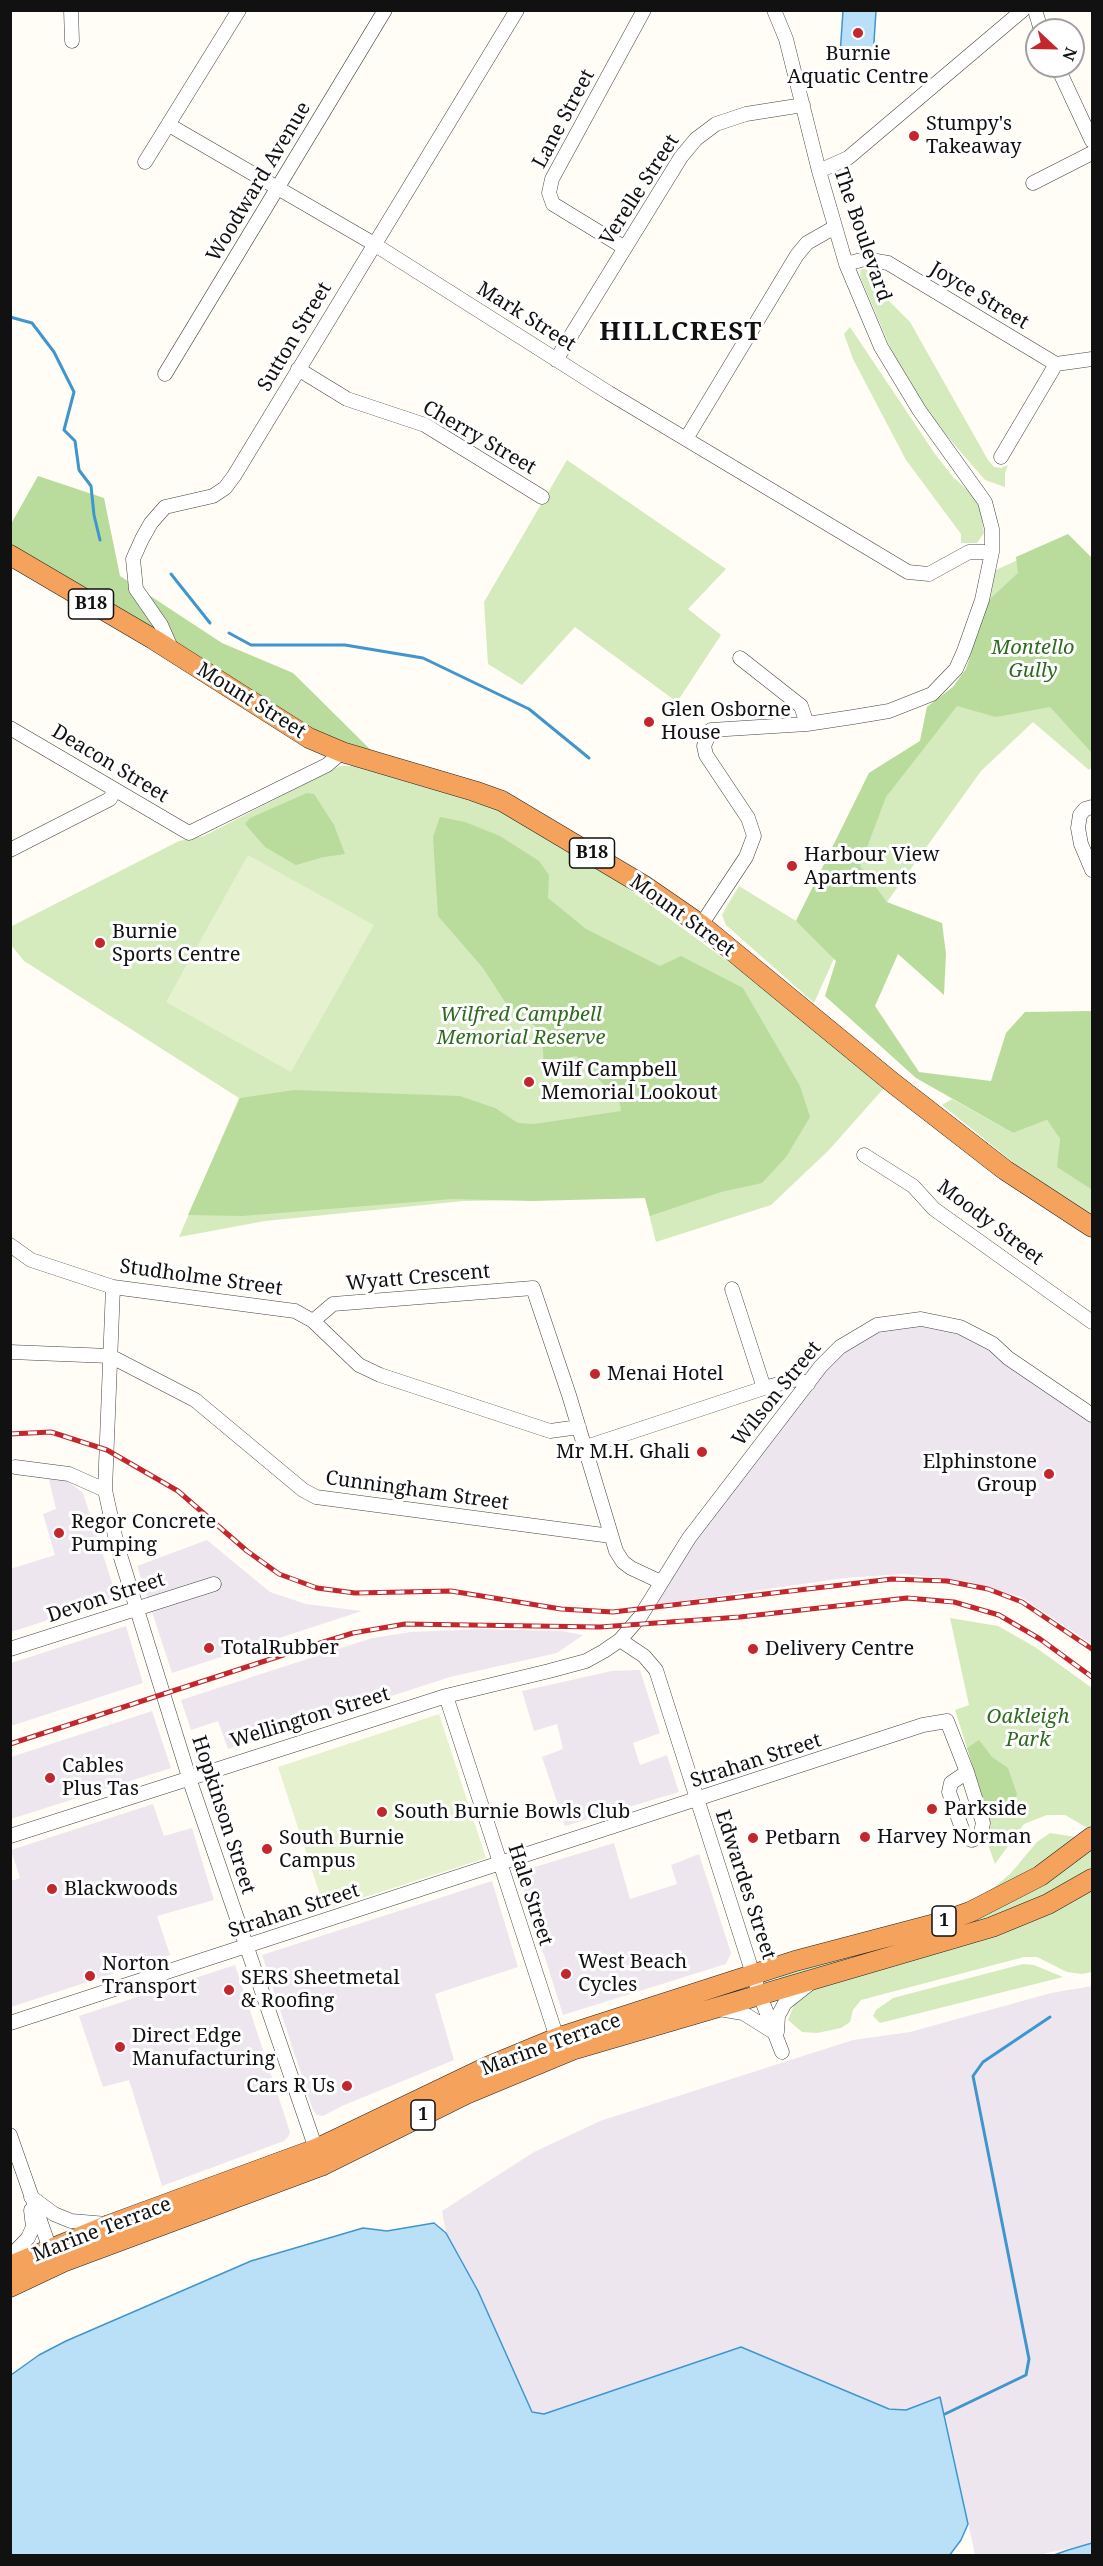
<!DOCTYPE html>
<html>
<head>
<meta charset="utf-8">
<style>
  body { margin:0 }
  #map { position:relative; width:1103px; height:2566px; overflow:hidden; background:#fffdf5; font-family:"Noto Serif",serif }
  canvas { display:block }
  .frame { position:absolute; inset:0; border:12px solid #111; pointer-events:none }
  .north { position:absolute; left:1025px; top:18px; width:60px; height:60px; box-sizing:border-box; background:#fff; border:2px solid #a0a0a0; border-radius:50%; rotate:112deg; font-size:16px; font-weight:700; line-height:24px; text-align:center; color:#111 }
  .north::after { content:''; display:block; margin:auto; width:21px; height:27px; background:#c4262e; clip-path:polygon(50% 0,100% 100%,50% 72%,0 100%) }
</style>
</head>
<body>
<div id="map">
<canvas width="1103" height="2566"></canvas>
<div class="frame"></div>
<div class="north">N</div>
</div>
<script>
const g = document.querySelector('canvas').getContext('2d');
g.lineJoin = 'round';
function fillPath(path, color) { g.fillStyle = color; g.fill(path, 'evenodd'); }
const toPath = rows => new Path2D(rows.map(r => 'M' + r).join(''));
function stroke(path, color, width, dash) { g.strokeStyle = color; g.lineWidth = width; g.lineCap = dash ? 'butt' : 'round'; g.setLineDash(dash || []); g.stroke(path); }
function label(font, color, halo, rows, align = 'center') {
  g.font = font + ' "Noto Serif",serif'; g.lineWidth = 6; g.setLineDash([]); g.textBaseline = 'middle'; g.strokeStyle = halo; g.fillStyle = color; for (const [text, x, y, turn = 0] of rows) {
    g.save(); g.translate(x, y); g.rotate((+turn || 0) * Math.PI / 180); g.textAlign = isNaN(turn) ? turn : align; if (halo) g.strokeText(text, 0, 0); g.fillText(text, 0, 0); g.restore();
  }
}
fillPath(toPath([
  [948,1323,1092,1415,1092,1644,1021,1597,965,1581,903,1574,845,1578,647,1606,821,1366,877,1325],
  [48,1476,67,1480,83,1493,117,1598,11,1632,10,1569,55,1555,43,1514,56,1509],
  [207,1540,270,1592,306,1604,362,1611,172,1673,137,1566],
  [126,1626,143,1683,11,1726,11,1663],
  [480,1629,561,1631,583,1635,557,1653,450,1677,228,1749,218,1721,191,1730,181,1700,372,1638,411,1632],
  [640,1670,660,1733,633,1743,640,1765,667,1755,679,1792,565,1826,542,1757,563,1749,557,1724,534,1731,522,1691,612,1671],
  [152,1711,171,1768,11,1819,11,1757],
  [153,1804,164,1836,192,1828,214,1900,157,1916,170,1955,11,2007,11,1881,20,1878,11,1850],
  [614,1843,630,1899,677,1884,671,1865,699,1854,731,1953,726,1964,563,2015,518,1872],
  [492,1881,518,1967,435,1994,454,2060,342,2106,323,2116,317,2115,313,2110,262,1955],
  [235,1965,290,2132,288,2137,284,2141,162,2186,129,2080,103,2087,79,2016],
  [1092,1986,1092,2543,1039,2555,975,2555,945,2414,883,2407,741,2347,544,2414,538,2415,529,2408,478,2291,446,2233,442,2211,534,2152,600,2121,853,2040,910,2032,1051,1993]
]), '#eee6ef');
fillPath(toPath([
  [868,267,868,274,884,296,910,322,988,460,994,467,1001,468,1008,465,1005,473,1005,487,985,480,922,407,895,359,860,276,861,270],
  [850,327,935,454,953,477,972,494,980,508,984,533,977,543,961,543,961,534,906,460,853,359,844,334],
  [567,460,726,569,688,609,721,635,677,702,575,627,522,685,488,664,484,602],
  [1048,546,1092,630,1092,767,1089,770,1033,722,981,771,887,902,878,891,840,945,814,1003,726,925,722,915,727,906,739,886,796,921,869,773,920,741,927,707,953,687,966,669,996,570],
  [340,766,357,766,453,793,501,810,601,869,741,971,884,1088,829,1150,771,1205,656,1242,645,1198,464,1201,265,1221,179,1237,239,1098,24,961,11,945,10,927,179,841,204,836],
  [952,1099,1013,1133,1047,1120,1060,1139,1058,1167,1092,1190,1092,1216,1014,1163,942,1105],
  [950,1618,998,1626,1035,1647,1092,1688,1091,1830,1065,1815,1047,1815,1024,1824,995,1864,984,1833,989,1817,955,1710,969,1705],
  [1050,1833,1076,1837,1055,1857,959,1909,952,1908,985,1895,1011,1873,1037,1842],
  [1092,1849,1092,1872,1007,1915,780,1979,779,1976,961,1923,1047,1880],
  [1092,1886,1092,1972,1082,1974,1067,1972,1037,1957,1024,1957,861,2000,853,2010,850,2022,841,2028,817,2033,802,2032,788,2020,796,2000,811,1990],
  [1023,1964,1034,1965,1063,1977,880,2023,873,2016,876,2010,893,1998]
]), '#d5ebbd');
fillPath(toPath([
  [38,476,104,498,120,576,222,643,293,673,387,766,342,752,11,555,11,524],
  [1068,534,1092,558,1092,753,1050,707,996,717,957,706,886,797,860,866,887,902,942,923,946,954,944,995,898,954,875,1006,919,1072,991,1081,1006,1033,1025,1012,1092,1011,1092,1190,1057,1167,1060,1139,1047,1120,1013,1133,916,1078,825,996,836,961,796,921,869,773,920,741,927,707,953,687,966,669,989,600,1018,573,1016,557],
  [307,793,314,794,334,825,345,854,324,857,296,865,265,847,245,824,250,818],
  [440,817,465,822,500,836,539,861,549,875,548,898,586,929,660,966,681,956,743,988,800,1086,810,1117,786,1157,762,1183,721,1192,650,1216,645,1198,532,1201,452,1199,242,1216,188,1215,240,1098,294,1090,460,1096,495,1108,518,1123,534,1124,621,1111,619,1100,576,1056,544,1062,541,1031,505,1002,483,968,438,916,433,837],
  [979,1740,992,1757,1008,1768,1017,1794,1012,1808,989,1817,967,1748]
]), '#b9dc9c');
fillPath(toPath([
  [248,855,374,925,291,1072,166,1002],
  [439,1714,486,1858,325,1910,278,1767]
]), '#e6f2cf');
const water = toPath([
  [843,11,876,11,873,57,840,55,843,11],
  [434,2223,446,2233,478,2291,532,2412,544,2414,741,2347,889,2409,906,2410,940,2397,968,2524,961,2540,949,2556,11,2555,11,2375,39,2355,66,2341,251,2261,363,2228,387,2231,434,2223],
  [1092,2543,1092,2555,1054,2555,1068,2550,1092,2543]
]);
fillPath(water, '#b9e0f7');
stroke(water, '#3f96cf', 1.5);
stroke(toPath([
  [10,317,32,323,54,352,74,392,64,430,75,441,79,470,91,486,94,515,100,540],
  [171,574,210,623],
  [229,633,251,645,345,645,423,658,529,709,589,758],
  [945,2414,1026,2375,1029,2359,973,2076,983,2062,1050,2017]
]), '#3f96cf', 3);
const minor = toPath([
  [71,10,72,41],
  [1035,10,1041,30],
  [1057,66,1092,141],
  [169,125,369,241,609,393,908,572,929,574,969,552,992,552],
  [145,162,239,10],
  [819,171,848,158,1023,10],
  [1033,183,1092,153],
  [625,248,553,204,549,193,552,179,644,10],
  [846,264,865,259,888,263,1056,364,1092,359],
  [556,360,681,157,696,139,716,124,746,114,803,105],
  [298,369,347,399,425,425,542,497],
  [165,374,385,10],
  [686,439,797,255,807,243,835,227],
  [1001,457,1056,364],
  [172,650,161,625,136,589,133,559,142,539,151,523,165,507,213,496,225,488,234,476,517,10],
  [740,658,801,706,807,724],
  [10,728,189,833,327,765,342,752],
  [1092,807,1085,809,1080,815,1078,828,1081,844,1092,870],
  [10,850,110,799,114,791],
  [701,925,746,857,754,836,748,818,706,755,704,746,711,730,807,724,853,717,889,711,932,694,956,669,964,651,982,600,992,552,992,529,985,502,919,410,881,347,846,264,819,171,786,39,774,10],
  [864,1155,913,1186,934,1209,1092,1322],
  [10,1245,31,1260,113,1287,295,1311,313,1321,359,1365,380,1375,550,1431,579,1427],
  [113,1287,105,1490,117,1545,192,1787,316,2149],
  [732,1289,764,1388],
  [313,1321,333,1304,533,1288,569,1395,616,1551,623,1562,631,1568,661,1582],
  [10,1352,110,1356,195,1400,303,1490,316,1497,611,1536],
  [586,1447,764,1388,797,1379,808,1384],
  [15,1467,69,1474,105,1490],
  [620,1640,644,1656,656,1670,759,1993,782,2052],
  [10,1649,214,1584],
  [446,1696,557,2038],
  [10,1836,446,1696,549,1671,586,1661,604,1651,620,1640,640,1617,689,1538,821,1366,840,1347,877,1325,921,1319,960,1327,993,1344,1008,1358,1092,1415],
  [719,2009,743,2013,775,2033],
  [10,2023,923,1725,947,1721,967,1772,983,1823,980,1837,972,1840,965,1837,949,1792,951,1783,967,1772],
  [777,2032,778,2016,785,2003,809,1984],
  [10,2135,50,2249],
  [31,2197,54,2214,71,2221,107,2224],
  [10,2257,28,2238,33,2227,31,2210]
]);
const highway = toPath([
  [10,555,153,639,309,738,342,752,474,791,502,801,643,885,701,925,893,1083,1005,1170,1092,1227],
  [10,2266,109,2225,316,2149,487,2067,557,2038,795,1961,939,1923,970,1912,1040,1876,1092,1837],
  [10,2287,63,2262,321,2166,466,2094,572,2050,992,1927,1048,1904,1092,1879]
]);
stroke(minor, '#444', 15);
stroke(highway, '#222', 21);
stroke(minor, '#fff', 14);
stroke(highway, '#f5a25d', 20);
const rail = toPath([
  [10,1434,51,1432,107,1450,178,1491,247,1551,279,1574,317,1588,355,1593,451,1591,561,1609,613,1612,892,1579,947,1581,988,1589,1022,1602,1092,1649],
  [10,1744,317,1644,353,1633,405,1624,600,1627,740,1617,907,1598,954,1602,999,1615,1040,1639,1092,1677]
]);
stroke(rail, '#c4262e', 5);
stroke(rail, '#fff', 3, [9]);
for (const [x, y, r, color] of [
  [858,33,6,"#c4262e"],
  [914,136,6,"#c4262e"],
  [649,722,6,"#c4262e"],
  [792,866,6,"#c4262e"],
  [100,943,6,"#c4262e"],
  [529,1082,6,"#c4262e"],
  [595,1374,6,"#c4262e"],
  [702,1452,6,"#c4262e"],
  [1049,1474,6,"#c4262e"],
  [59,1533,6,"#c4262e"],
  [209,1648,6,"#c4262e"],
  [753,1649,6,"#c4262e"],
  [50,1778,6,"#c4262e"],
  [932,1809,6,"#c4262e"],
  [382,1812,6,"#c4262e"],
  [865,1837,6,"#c4262e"],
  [753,1838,6,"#c4262e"],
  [267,1849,6,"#c4262e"],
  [52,1889,6,"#c4262e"],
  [566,1974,6,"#c4262e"],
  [90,1976,6,"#c4262e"],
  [229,1990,6,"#c4262e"],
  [120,2047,6,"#c4262e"],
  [347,2086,6,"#c4262e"]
]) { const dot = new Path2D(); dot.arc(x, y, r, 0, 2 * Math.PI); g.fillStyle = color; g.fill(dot); stroke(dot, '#fff', 2); }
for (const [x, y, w] of [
  [91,604,45],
  [592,853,45],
  [944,1921,24],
  [423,2115,24]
]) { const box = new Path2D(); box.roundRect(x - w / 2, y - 15, w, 30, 4.5); g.fillStyle = '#fff'; g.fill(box); stroke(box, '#111', 1.5); }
label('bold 18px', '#111', null, [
  ["B18",91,604],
  ["B18",592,853],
  ["1",944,1921],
  ["1",423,2115]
]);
label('20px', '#111', '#fff', [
  ["Burnie",858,54,"center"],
  ["Aquatic Centre",858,77,"center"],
  ["Stumpy's",926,124],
  ["Takeaway",926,147],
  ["Glen Osborne",661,710],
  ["House",661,733],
  ["Harbour View",804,855],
  ["Apartments",804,878],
  ["Burnie",112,932],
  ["Sports Centre",112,955],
  ["Wilf Campbell",541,1070],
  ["Memorial Lookout",541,1093],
  ["Menai Hotel",607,1374],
  ["Mr M.H. Ghali",690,1452,"right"],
  ["Elphinstone",1037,1462,"right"],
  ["Group",1037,1485,"right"],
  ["Regor Concrete",71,1522],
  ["Pumping",71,1545],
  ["TotalRubber",221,1648],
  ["Delivery Centre",765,1649],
  ["Cables",62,1766],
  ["Plus Tas",62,1789],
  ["Parkside",944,1809],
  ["South Burnie Bowls Club",394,1812],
  ["Harvey Norman",877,1837],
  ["South Burnie",279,1838],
  ["Campus",279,1861],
  ["Petbarn",765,1838],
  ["Blackwoods",64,1889],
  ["West Beach",578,1962],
  ["Cycles",578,1985],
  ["Norton",102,1964],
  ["Transport",102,1987],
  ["SERS Sheetmetal",241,1978],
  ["& Roofing",241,2001],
  ["Direct Edge",132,2036],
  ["Manufacturing",132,2059],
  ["Cars R Us",335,2086,"right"]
], 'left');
label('20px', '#111', '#fff', [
  ["Lane Street",564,119,-62],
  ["Woodward Avenue",259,182,-59],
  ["Verelle Street",640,190,-57],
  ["The Boulevard",862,235,71],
  ["Joyce Street",979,296,31],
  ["Mark Street",526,317,32],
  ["Sutton Street",295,337,-59],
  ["Cherry Street",479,438,30],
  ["Mount Street",251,701,32],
  ["Deacon Street",110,764,31],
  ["Mount Street",682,916,36],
  ["Moody Street",990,1223,37],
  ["Studholme Street",201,1278,8],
  ["Wyatt Crescent",418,1278,-5],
  ["Wilson Street",777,1394,-51],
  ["Cunningham Street",417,1491,8],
  ["Devon Street",106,1598,-18],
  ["Wellington Street",310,1718,-17],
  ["Strahan Street",756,1761,-18],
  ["Hopkinson Street",223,1815,72],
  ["Edwardes Street",745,1885,72],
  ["Hale Street",530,1895,72],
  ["Strahan Street",294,1911,-18],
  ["Marine Terrace",551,2045,-20],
  ["Marine Terrace",102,2230,-21]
]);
label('italic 20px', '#2f6b1f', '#fff', [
  ["Montello",1033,648],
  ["Gully",1033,671],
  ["Wilfred Campbell",521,1015],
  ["Memorial Reserve",521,1038],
  ["Oakleigh",1028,1717],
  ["Park",1028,1740]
]);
g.letterSpacing = '1.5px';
label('bold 26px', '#111', '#fff', [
  ["HILLCREST",681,333]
]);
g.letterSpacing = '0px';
</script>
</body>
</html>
